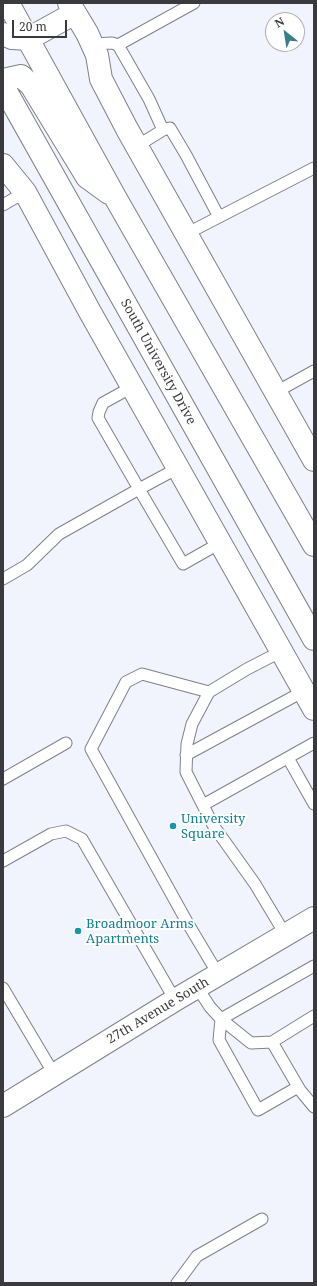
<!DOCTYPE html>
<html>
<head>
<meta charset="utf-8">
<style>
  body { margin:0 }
  #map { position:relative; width:317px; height:1286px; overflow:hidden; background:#f2f4fd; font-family:"Noto Serif",serif }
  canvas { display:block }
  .frame { position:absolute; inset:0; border:4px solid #3a3a3e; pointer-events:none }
  .north { position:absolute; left:265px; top:12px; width:40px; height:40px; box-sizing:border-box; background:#fff; border:1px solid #b0b0b2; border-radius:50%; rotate:330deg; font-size:11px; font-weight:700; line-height:16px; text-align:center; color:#3a3a3e }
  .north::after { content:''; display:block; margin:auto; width:14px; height:18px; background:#387f88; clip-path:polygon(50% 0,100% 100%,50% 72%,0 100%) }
  .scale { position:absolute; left:12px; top:20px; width:55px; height:18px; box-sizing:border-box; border:2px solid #3a3a3e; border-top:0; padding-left:5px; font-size:12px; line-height:14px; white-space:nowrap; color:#3a3a3e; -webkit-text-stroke:3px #fff; paint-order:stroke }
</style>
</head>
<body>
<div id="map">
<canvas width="317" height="1286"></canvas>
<div class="frame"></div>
<div class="north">N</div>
<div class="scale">20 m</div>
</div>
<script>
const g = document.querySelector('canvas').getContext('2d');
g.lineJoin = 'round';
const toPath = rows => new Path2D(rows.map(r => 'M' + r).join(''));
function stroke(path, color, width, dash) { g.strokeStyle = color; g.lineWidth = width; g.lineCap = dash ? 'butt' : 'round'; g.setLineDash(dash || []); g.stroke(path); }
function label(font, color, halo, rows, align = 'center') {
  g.font = font + ' "Noto Serif",serif'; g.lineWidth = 4; g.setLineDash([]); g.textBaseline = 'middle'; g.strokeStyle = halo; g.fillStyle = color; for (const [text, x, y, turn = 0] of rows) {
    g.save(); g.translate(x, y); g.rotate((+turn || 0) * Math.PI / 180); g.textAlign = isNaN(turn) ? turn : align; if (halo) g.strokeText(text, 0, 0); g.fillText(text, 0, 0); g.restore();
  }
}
const lane = toPath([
  [92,44,112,43,118,45,149,99,163,130],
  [118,45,194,3],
  [137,146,163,130,170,128,186,155,219,217],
  [3,205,25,192],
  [186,234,314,168],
  [132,387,103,403,99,412,98,418,139,489,178,468],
  [276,392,314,371],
  [3,579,27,565,59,534,139,489,183,564,220,543],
  [282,651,247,669,209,692,192,724,187,744,186,772,213,825,255,884,285,934],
  [209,692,142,674,126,682,91,749,187,922,218,974],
  [186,755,304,691],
  [288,758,314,804],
  [3,779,66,743],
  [203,805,314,743],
  [3,861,51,834,66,831,82,839,175,1000],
  [197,987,210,1007,221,1019,314,966],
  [3,988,54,1074],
  [221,1019,219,1040,258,1110,298,1087],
  [221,1019,251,1043,272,1042,314,1016],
  [272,1042,300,1090,314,1107],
  [177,1283,197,1256,262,1219]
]);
const street = toPath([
  [69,3,87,33,97,55,101,79,127,129,314,460],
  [28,39,75,13],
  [3,165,25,192,90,312,314,709]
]);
const secondary = toPath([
  [3,1106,175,1000,314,918]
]);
const primary = toPath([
  [8,3,115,197,314,545],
  [3,34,12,38,28,39],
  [3,80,21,76,31,85,87,177,109,193],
  [3,86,314,639]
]);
stroke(lane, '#7e8088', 13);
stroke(street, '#7e8088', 24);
stroke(secondary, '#7e8088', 24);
stroke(primary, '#7e8088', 24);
stroke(lane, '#fff', 11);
stroke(street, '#fff', 22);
stroke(secondary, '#fff', 22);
stroke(primary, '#fff', 22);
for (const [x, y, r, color] of [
  [173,826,4,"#0f9aa8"],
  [78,931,4,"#0f9aa8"]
]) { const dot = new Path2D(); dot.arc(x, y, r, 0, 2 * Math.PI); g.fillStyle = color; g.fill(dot); stroke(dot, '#fff', 1.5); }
label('13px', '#3a3a3e', '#fff', [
  ["South University Drive",158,362,61],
  ["27th Avenue South",158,1011,-31]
]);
label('13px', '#0d838f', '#fff', [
  ["University",181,819],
  ["Square",181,834],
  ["Broadmoor Arms",86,924],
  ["Apartments",86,939]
], 'left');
</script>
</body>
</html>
